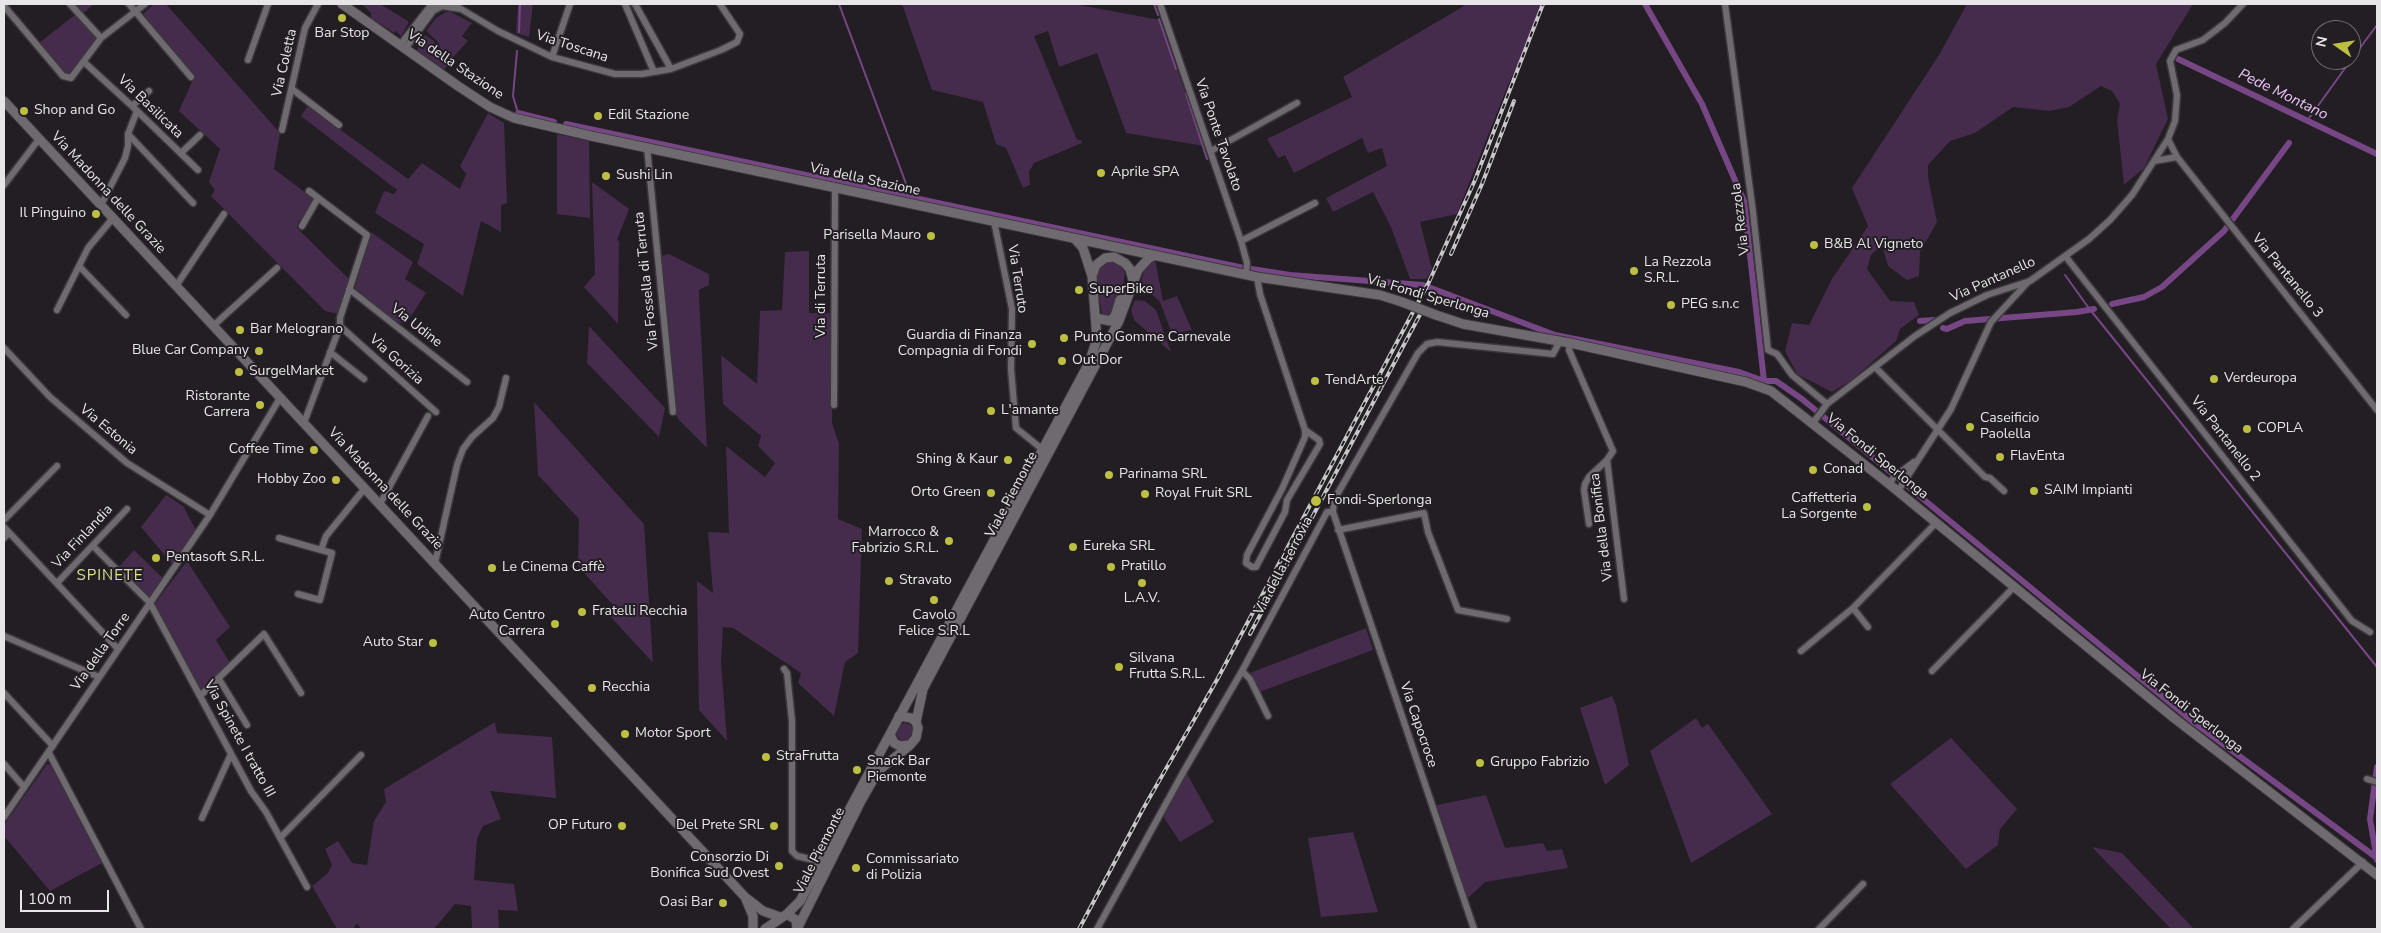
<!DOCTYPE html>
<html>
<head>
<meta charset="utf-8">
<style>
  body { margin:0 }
  #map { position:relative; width:2381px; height:933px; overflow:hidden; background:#221e23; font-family:"Nunito Sans",sans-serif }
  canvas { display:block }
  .frame { position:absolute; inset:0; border:5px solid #e8e5e9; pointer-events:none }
  .north { position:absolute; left:2311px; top:20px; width:50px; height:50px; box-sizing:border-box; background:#221e23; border:1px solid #716e72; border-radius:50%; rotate:283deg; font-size:14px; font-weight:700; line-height:20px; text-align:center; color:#e8e5e9 }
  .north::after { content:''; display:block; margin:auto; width:18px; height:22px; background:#bdbf43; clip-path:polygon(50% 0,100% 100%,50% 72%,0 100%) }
  .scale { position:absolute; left:20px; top:890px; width:89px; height:22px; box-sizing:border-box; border:2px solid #e8e5e9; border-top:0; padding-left:6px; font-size:15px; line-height:18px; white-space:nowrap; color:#e8e5e9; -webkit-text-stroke:4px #221e23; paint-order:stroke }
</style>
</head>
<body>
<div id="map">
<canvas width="2381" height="933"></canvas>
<div class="frame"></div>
<div class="north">N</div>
<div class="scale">100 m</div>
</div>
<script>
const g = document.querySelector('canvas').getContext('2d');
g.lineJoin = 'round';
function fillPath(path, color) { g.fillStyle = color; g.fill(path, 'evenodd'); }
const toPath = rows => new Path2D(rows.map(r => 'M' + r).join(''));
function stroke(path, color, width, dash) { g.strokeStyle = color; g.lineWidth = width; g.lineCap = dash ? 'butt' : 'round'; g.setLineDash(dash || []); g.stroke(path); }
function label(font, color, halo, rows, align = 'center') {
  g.font = font + ' "Nunito Sans",sans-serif'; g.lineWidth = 4; g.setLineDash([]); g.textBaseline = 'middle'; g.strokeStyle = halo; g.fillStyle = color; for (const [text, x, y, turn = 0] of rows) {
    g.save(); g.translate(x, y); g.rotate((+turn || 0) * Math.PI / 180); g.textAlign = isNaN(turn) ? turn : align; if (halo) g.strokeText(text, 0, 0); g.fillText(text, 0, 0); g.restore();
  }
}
fillPath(toPath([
  [67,4,94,4,79,17,96,38,72,74,68,75,39,43,76,14],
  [154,4,166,4,280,133,274,169,315,200,298,223,297,228,349,279,338,314,325,311,211,196,215,190,209,182,220,149,179,111,194,77,145,17,144,13],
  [362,4,380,4,408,21,408,24,401,36,396,31,394,33,371,18,371,13],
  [518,4,533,4,529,37,516,33],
  [902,4,1074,4,1160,20,1204,146,1126,133,1097,53,1059,67,1048,31,1034,36,1077,140,1081,140,1082,143,1034,163,1029,172,1030,185,1023,188,1006,148,996,144,983,102,932,90],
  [1463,4,1541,4,1526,48,1508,85,1457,214,1420,222,1432,269,1427,279,1410,279,1391,227,1373,192,1333,212,1326,198,1387,166,1382,148,1368,153,1362,138,1294,173,1285,155,1278,158,1267,139,1352,97,1343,77,1464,6],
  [1967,4,2193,4,2156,64,2168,119,2144,168,2124,185,2117,120,2120,104,2112,91,2101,86,2069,107,2050,111,2013,107,1975,133,1950,141,1928,165,1928,177,1937,222,1920,252,1919,276,1907,280,1888,266,1882,245,1871,255,1867,269,1890,301,1914,302,1919,315,1900,329,1896,341,1853,379,1832,392,1797,374,1785,351,1792,323,1809,325,1832,279,1868,226,1852,188,1939,55],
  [446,12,451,12,472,23,462,36,468,41,449,62,443,57,437,41,426,31,436,18],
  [425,35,434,41,440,59,448,65,444,70,417,51,420,41],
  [308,106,408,179,422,163,460,189,466,174,460,166,488,113,504,123,507,203,501,205,501,232,481,221,463,296,417,264,424,244,375,213,384,191,394,194,397,190,301,116],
  [557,134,589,141,590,218,557,214],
  [592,182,629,209,617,240,619,241,618,324,584,287,595,274],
  [371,232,413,262,405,279,426,293,406,324,394,321,355,288],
  [809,251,809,313,833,313,832,423,839,444,838,519,862,529,858,653,845,662,834,716,798,683,801,673,733,628,723,627,721,663,727,741,699,710,697,581,713,593,708,532,729,533,726,446,765,477,775,463,758,446,761,436,723,404,721,355,757,384,760,311,782,310,785,252],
  [669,254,709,274,709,285,699,290,699,297,707,448,678,419,675,412,661,256],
  [1155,259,1163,301,1177,296,1192,330,1172,334,1160,302,1154,296,1139,289,1145,267],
  [1112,260,1120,264,1125,273,1122,293,1115,300,1109,318,1102,315,1096,278,1097,270,1103,263],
  [1135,300,1145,301,1156,310,1171,352,1134,320,1131,310],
  [589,326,665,408,659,437,587,363],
  [534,402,644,524,653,663,610,616,612,604,578,566,579,519,538,475],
  [166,495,183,506,197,532,173,565,141,527],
  [134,550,164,579,150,598,119,567],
  [187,561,230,627,216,640,230,663,202,691,153,606],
  [1366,628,1373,650,1259,692,1250,673],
  [1612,696,1616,705,1629,765,1605,785,1580,708],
  [1696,718,1702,728,1708,724,1772,814,1691,863,1650,751],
  [495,722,497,733,552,737,556,798,490,791,501,819,483,826,477,839,474,880,514,884,518,911,498,910,499,929,472,929,471,906,455,904,434,929,361,929,357,923,353,929,337,929,312,886,328,873,332,865,325,849,338,841,352,863,367,865,374,821,386,802,384,789],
  '896 732a9 9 0 1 1 18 0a9 9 0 1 1-18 0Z',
  [1951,738,2017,809,2000,829,1998,845,1966,869,1890,784],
  [47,764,52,765,102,863,50,891,4,836,4,825],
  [1187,774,1214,822,1180,842,1163,816],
  [1486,795,1505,848,1543,843,1547,851,1562,849,1568,868,1485,882,1467,899,1437,805],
  [1353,832,1378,912,1321,917,1308,838],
  [2092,847,2122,853,2194,929,2171,929]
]), '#452b4c');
stroke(toPath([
  [839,4,911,197],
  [1154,4,1158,15],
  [1159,19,1176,69],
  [519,32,520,4],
  [517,51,513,96,518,113],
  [2351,60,2377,25],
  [1186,94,1207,159],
  [2307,121,2351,60],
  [2065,275,2088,307,2377,667]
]), '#764784', 2);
stroke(toPath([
  [1645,4,1702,104,1744,201,1764,381],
  [2178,59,2377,154],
  [518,113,554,122],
  [566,124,1239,267,1290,275,1423,285,1555,335,1739,372,1764,381,1776,381,1802,399,2192,721,2377,858],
  [2112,304,2144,297,2162,287,2224,231,2289,143],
  [1920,321,1934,320],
  [1943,328,1947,329,1965,321,2077,312,2094,309],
  [2377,860,2370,819,2377,767]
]), '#764784', 6);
const street = toPath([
  [70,4,101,38],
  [129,4,191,77],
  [625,4,654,72],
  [635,4,671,69],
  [1160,4,1241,241,1247,263,1246,275],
  [1725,4,1753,212,1768,350,1777,354,1792,375,1827,404],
  [4,6,63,76,71,78,101,38,145,4],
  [461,9,498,31,552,57,615,74,642,74,671,69,721,50,737,42,740,34,720,4],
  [400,45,431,5,436,4],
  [405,49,433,11,442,6,461,9,453,4],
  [552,57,570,4],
  [248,60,268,4],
  [84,62,132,106,198,170],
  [292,89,339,125],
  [132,106,149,91],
  [282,130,305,28,318,4],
  [128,134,193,203],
  [2168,139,2177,157,2377,410],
  [647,147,673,412],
  [1211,151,1297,103],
  [181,153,200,135],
  [2154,161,2177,157],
  [4,185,39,139],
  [101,205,125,158,128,146,128,134,137,111],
  [994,221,1012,309,1011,369,1016,428,1042,449],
  [302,226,318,198],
  [1241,241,1315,203],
  [2066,257,2352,621,2370,632],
  [79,266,126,315],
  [1257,277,1260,294,1305,430,1305,437,1282,489,1247,555,1246,563,1252,567,1256,567,1285,512,1287,500,1320,444,1319,440,1305,430],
  [176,286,224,214],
  [349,289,467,382],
  [57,310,88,248,113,218],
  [214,325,277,268],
  [340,326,436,412],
  [1570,343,1569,350,1613,451,1607,460,1624,599],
  [4,348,50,397,127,463,210,515],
  [330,352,364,379],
  [1875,367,1985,477,1990,478,2004,491],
  [834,405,835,187],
  [304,423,340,326,340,318,367,235,309,191],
  [1813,423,1827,404,1915,336,1950,313,1987,295,2030,281,2089,239,2110,220,2132,195,2168,139,2175,121,2177,95,2170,61,2176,50,2203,40,2225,23,2243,4],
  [1889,484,1894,477,1914,462],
  [1898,491,1951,409,1991,322,2028,282],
  [380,504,428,416],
  [1333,512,1474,929],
  [4,520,57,466],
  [1589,524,1584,490,1585,484,1589,477,1607,460],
  [4,527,118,649],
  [1338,530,1424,513,1428,532,1458,610,1507,619],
  [4,538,9,533],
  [279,538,321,550,326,536,365,488],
  [93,546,150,603,251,791,266,812,307,887],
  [435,563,457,465,463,449,472,437,493,418,499,407,506,378],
  [57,583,127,509],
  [298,594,320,600,332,553,321,550],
  [1853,608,1868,627],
  [4,636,99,677],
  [1801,651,1853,608,1936,523],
  [784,669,787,673,792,721,792,851,797,856,822,862],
  [1242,671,1250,679,1268,716],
  [1932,671,2014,587],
  [219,679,247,725],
  [4,693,53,746],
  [200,696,264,634,301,693],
  [49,753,141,929],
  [4,764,24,787],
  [2367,779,2377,782],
  [4,817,210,515,280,398],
  [202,818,231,754],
  [280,838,361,755],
  [1097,929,1185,769,1242,671,1327,512,1333,512,1334,500,1418,353,1427,344,1437,342,1553,354,1560,341],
  [1819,929,1863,884],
  [2293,929,2363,862]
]);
const secondary = toPath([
  [342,4,458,86,490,107,514,118,591,136,1257,277,1380,295,1402,302],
  [4,101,745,897,763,911,780,917],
  [1092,276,1096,265,1105,258,1114,257,1125,263,1130,269,1133,281],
  [1436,315,1463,324,1570,343,1746,382,1771,391,1889,484,2174,718,2377,875],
  [1096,318,1110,321,1115,316,1120,300,1128,296],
  [899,716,911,718,916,722,918,728,916,738,910,745,900,746,894,743,890,734,1089,363,1097,339,1092,276,1083,248,1075,239],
  [916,722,923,689,1119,321,1138,270,1149,258,1155,255],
  [745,897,753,916,753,929],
  [787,914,800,901,890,734],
  [798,927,861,801,878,771,909,746],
  [765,929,787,914,796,920,797,929]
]);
stroke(street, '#3c393d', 9);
stroke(secondary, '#3c393d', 11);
stroke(street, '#6f6a70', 6);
stroke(secondary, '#6f6a70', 9);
const rail = toPath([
  [1451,254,1482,184,1514,101],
  [1250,634,1424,307],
  [1079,929,1143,809,1218,678,1429,282,1475,180,1543,4]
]);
stroke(rail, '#cac7cb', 4);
stroke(rail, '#221e23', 2, [5.5]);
const secondaryBridge = toPath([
  [1402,302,1436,315]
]);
stroke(secondaryBridge, '#3c393d', 11, []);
stroke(secondaryBridge, '#6f6a70', 9);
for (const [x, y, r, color] of [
  [342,18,5,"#bdbf43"],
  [24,111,5,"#bdbf43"],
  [598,116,5,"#bdbf43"],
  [1101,173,5,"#bdbf43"],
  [606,176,5,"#bdbf43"],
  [96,214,5,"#bdbf43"],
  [931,236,5,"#bdbf43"],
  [1814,245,5,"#bdbf43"],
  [1634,271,5,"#bdbf43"],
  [1079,290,5,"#bdbf43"],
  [1671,305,5,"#bdbf43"],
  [240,330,5,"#bdbf43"],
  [1064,338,5,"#bdbf43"],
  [1032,344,5,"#bdbf43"],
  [259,351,5,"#bdbf43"],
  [1062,361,5,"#bdbf43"],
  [239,372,5,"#bdbf43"],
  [2214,379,5,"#bdbf43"],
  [1315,381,5,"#bdbf43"],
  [260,405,5,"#bdbf43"],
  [991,411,5,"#bdbf43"],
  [1970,427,5,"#bdbf43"],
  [2247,429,5,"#bdbf43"],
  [314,450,5,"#bdbf43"],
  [2000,457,5,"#bdbf43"],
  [1008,460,5,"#bdbf43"],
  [1813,470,5,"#bdbf43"],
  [1109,475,5,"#bdbf43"],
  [336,480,5,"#bdbf43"],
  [2034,491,5,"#bdbf43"],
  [991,493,5,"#bdbf43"],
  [1145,494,5,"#bdbf43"],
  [1316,501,6,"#bdbf43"],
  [1867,507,5,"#bdbf43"],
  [949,541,5,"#bdbf43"],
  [1073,547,5,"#bdbf43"],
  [156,558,5,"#bdbf43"],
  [1111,567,5,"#bdbf43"],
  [492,568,5,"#bdbf43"],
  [889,581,5,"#bdbf43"],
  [1142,583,5,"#bdbf43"],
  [934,600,5,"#bdbf43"],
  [582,612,5,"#bdbf43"],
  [555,624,5,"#bdbf43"],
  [433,643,5,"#bdbf43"],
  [1119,667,5,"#bdbf43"],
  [592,688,5,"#bdbf43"],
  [625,734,5,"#bdbf43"],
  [766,757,5,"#bdbf43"],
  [1480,763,5,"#bdbf43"],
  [857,770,5,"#bdbf43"],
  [622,826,5,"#bdbf43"],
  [774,826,5,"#bdbf43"],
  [779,866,5,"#bdbf43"],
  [856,868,5,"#bdbf43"],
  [723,903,5,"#bdbf43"]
]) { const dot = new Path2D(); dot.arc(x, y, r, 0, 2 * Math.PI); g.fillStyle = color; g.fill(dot); stroke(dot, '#221e23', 2); }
label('14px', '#e8e5e9', '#221e23', [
  ["Bar Stop",342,34,"center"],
  ["Shop and Go",34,111],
  ["Edil Stazione",608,116],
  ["Aprile SPA",1111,173],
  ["Sushi Lin",616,176],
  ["Il Pinguino",86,214,"right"],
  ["Parisella Mauro",921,236,"right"],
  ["B&B Al Vigneto",1824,245],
  ["La Rezzola",1644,263],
  ["S.R.L.",1644,279],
  ["SuperBike",1089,290],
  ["PEG s.n.c",1681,305],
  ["Bar Melograno",250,330],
  ["Guardia di Finanza",1022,336,"right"],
  ["Compagnia di Fondi",1022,352,"right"],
  ["Punto Gomme Carnevale",1074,338],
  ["Blue Car Company",249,351,"right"],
  ["Out Dor",1072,361],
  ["SurgelMarket",249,372],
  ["Verdeuropa",2224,379],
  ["TendArte",1325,381],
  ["Ristorante",250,397,"right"],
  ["Carrera",250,413,"right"],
  ["L'amante",1001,411],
  ["Caseificio",1980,419],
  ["Paolella",1980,435],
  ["COPLA",2257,429],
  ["Coffee Time",304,450,"right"],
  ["FlavEnta",2010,457],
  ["Shing & Kaur",998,460,"right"],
  ["Conad",1823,470],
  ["Parinama SRL",1119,475],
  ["Hobby Zoo",326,480,"right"],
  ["SAIM Impianti",2044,491],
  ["Orto Green",981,493,"right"],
  ["Royal Fruit SRL",1155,494],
  ["Caffetteria",1857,499,"right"],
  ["La Sorgente",1857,515,"right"],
  ["Fondi-Sperlonga",1327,501],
  ["Marrocco &",939,533,"right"],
  ["Fabrizio S.R.L.",939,549,"right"],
  ["Eureka SRL",1083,547],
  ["Pentasoft S.R.L.",166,558],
  ["Pratillo",1121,567],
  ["Le Cinema Caffè",502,568],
  ["Stravato",899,581],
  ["L.A.V.",1142,599,"center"],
  ["Fratelli Recchia",592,612],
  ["Auto Centro",545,616,"right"],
  ["Carrera",545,632,"right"],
  ["Cavolo",934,616,"center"],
  ["Felice S.R.L",934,632,"center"],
  ["Auto Star",423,643,"right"],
  ["Silvana",1129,659],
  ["Frutta S.R.L.",1129,675],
  ["Recchia",602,688],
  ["Motor Sport",635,734],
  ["StraFrutta",776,757],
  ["Snack Bar",867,762],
  ["Piemonte",867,778],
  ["Gruppo Fabrizio",1490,763],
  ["OP Futuro",612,826,"right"],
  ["Del Prete SRL",764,826,"right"],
  ["Consorzio Di",769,858,"right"],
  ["Bonifica Sud Ovest",769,874,"right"],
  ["Commissariato",866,860],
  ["di Polizia",866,876],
  ["Oasi Bar",713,903,"right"]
], 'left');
label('14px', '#e8e5e9', '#221e23', [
  ["Via Toscana",572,47,18],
  ["Via Coletta",285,63,-77],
  ["Via della Stazione",455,65,34],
  ["Via Basilicata",150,107,44],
  ["Via Ponte Tavolato",1218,135,71],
  ["Via della Stazione",865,180,12],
  ["Via Madonna delle Grazie",108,193,47],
  ["Via Rezzola",1741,219,-97],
  ["Via Pantanello 3",2287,276,51],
  ["Via Terruto",1017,279,81],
  ["Via Pantanello",1993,280,-24],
  ["Via Fossella di Terruta",647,281,-96],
  ["Via di Terruta",822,296,-90],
  ["Via Fondi Sperlonga",1428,297,16],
  ["Via Udine",416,326,38],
  ["Via Gorizia",396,360,42],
  ["Via Estonia",108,430,40],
  ["Via Pantanello 2",2225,439,52],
  ["Via Fondi Sperlonga",1877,457,39],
  ["Via Madonna delle Grazie",385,489,47],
  ["Viale Piemonte",1012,495,-62],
  ["Via della Bonifica",1602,527,-97],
  ["Via Finlandia",83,537,-47],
  ["Via della Ferrovia",1284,566,-62],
  ["Via della Torre",101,652,-55],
  ["Via Fondi Sperlonga",2191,712,38],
  ["Via Capocroce",1418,725,71],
  ["Via Spinete I tratto III",239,739,61],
  ["Viale Piemonte",820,851,-63]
]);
label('italic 15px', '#ebc3f7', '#221e23', [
  ["Pede Montano",2283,95,26]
]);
g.letterSpacing = '1px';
label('15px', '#dde092', '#221e23', [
  ["SPINETE",110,576]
]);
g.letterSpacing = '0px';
</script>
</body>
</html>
